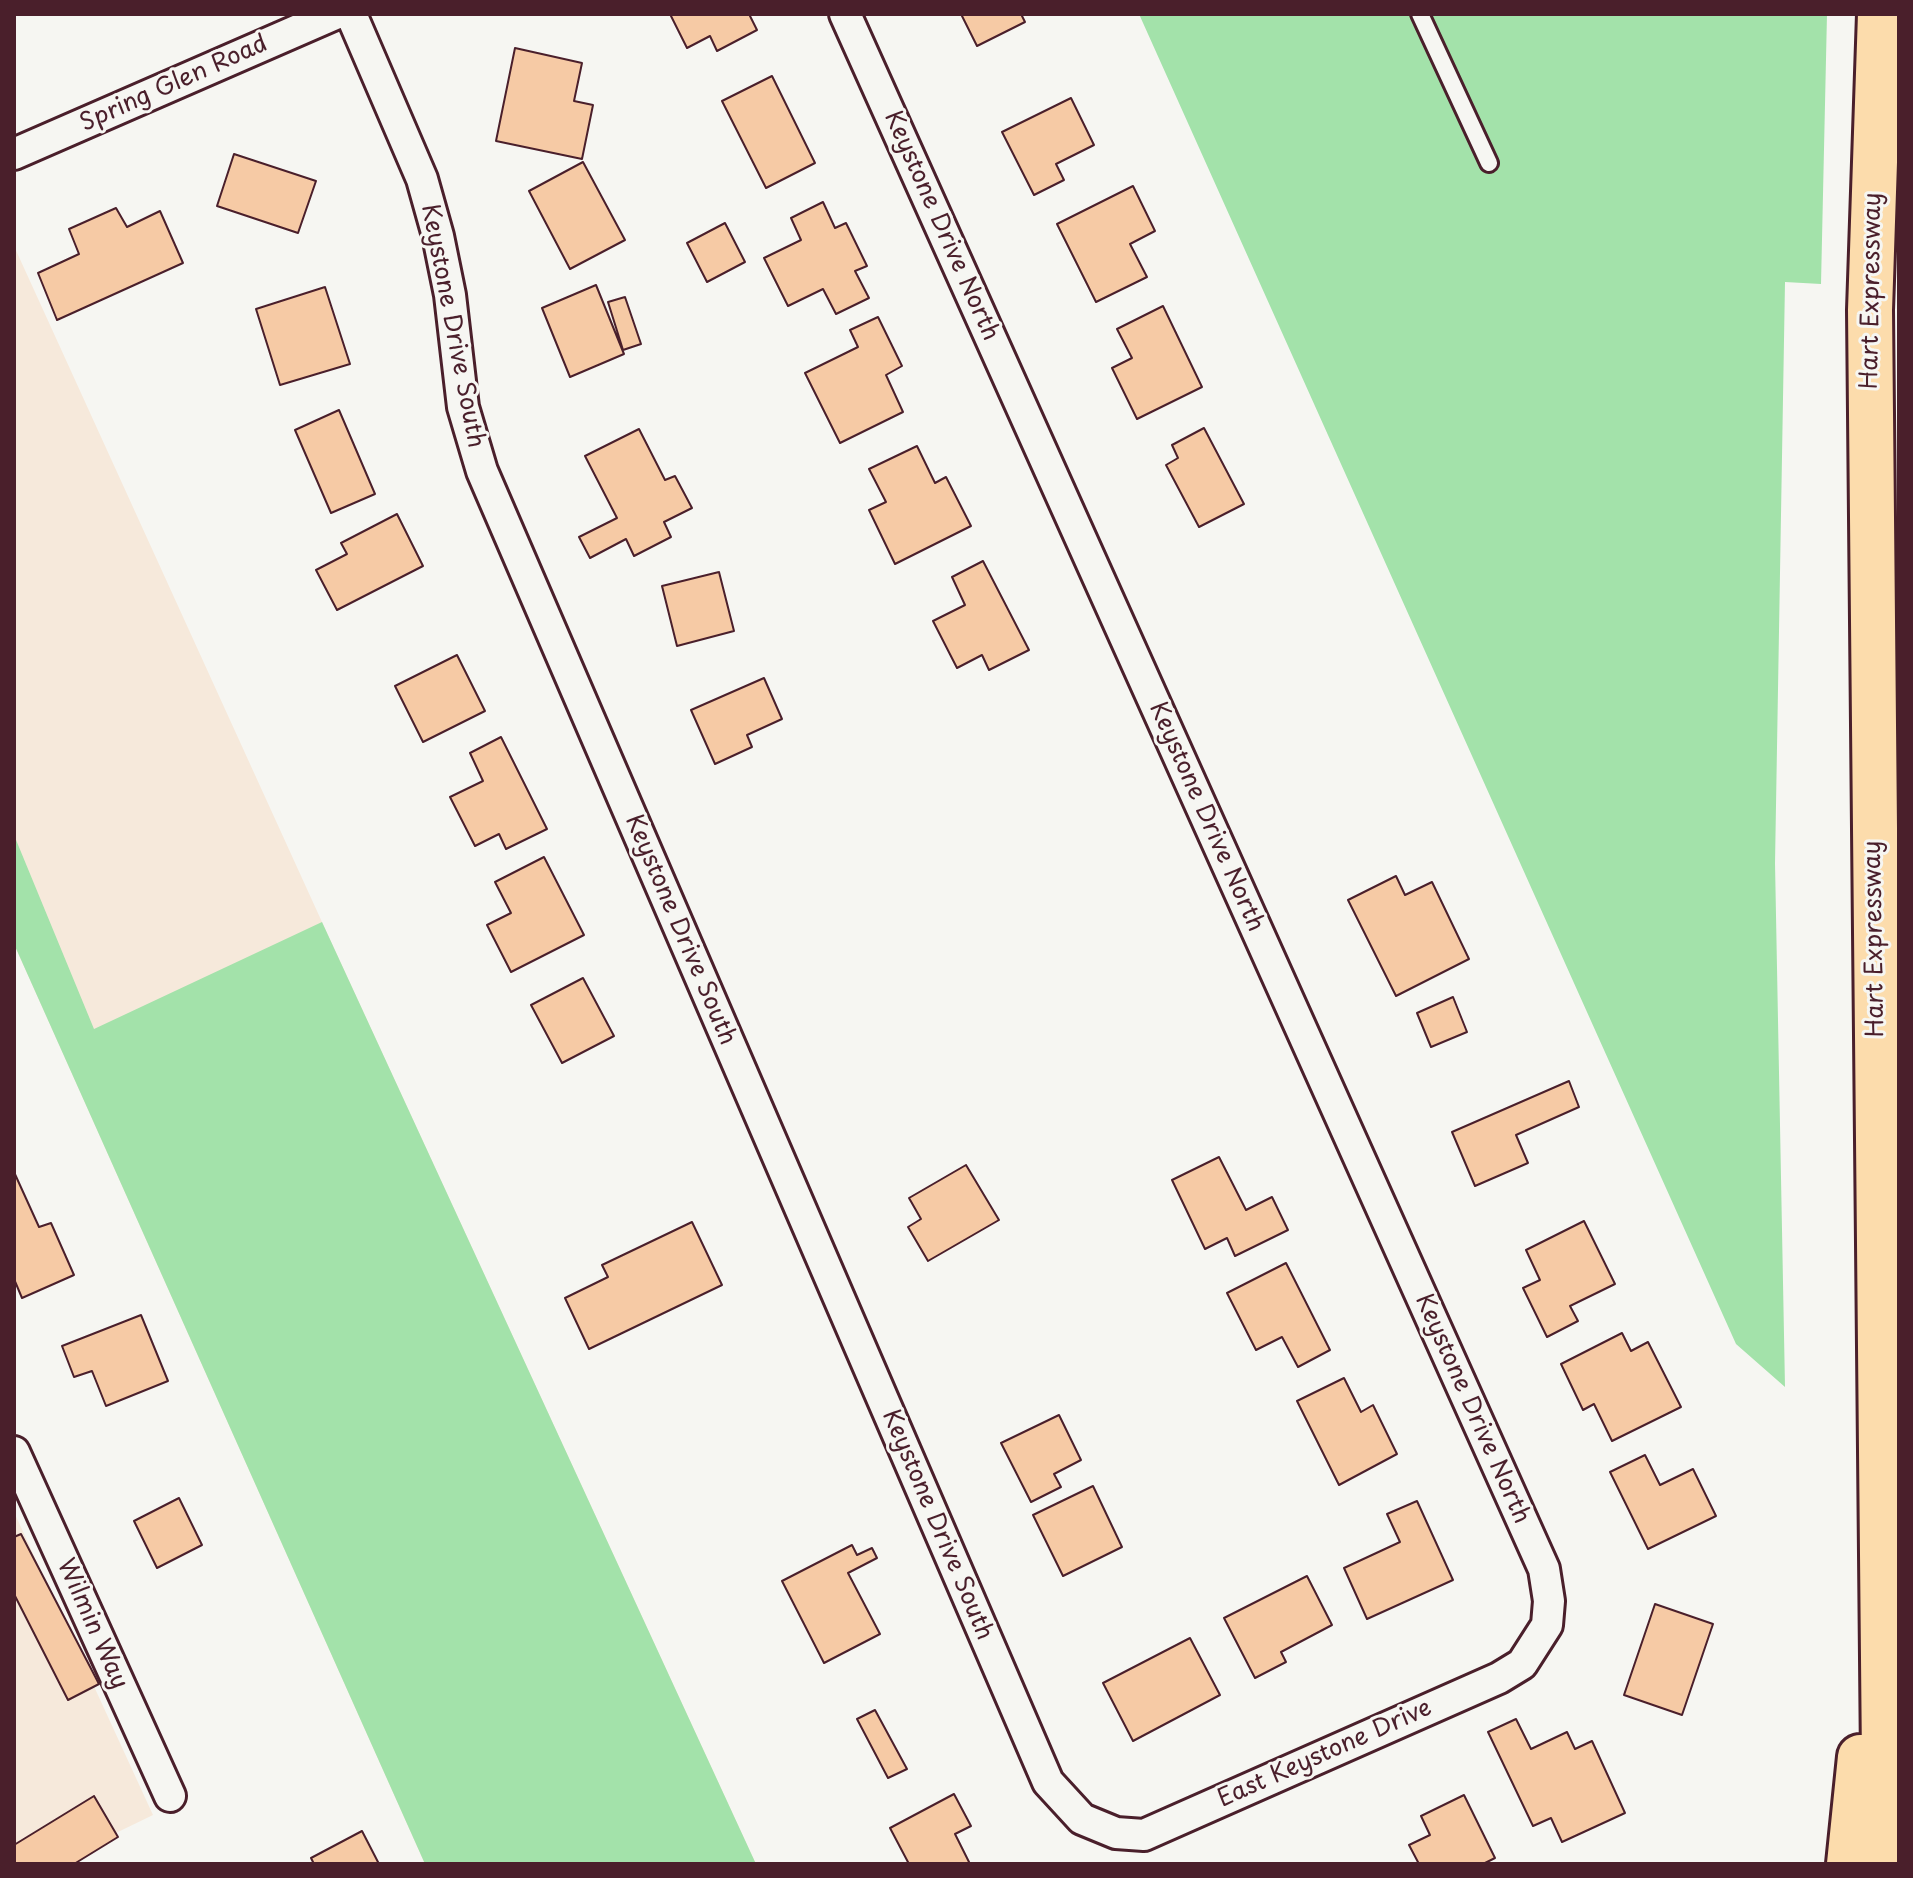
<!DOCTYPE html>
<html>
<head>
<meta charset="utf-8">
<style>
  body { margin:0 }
  #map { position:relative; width:1913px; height:1878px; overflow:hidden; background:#f6f6f2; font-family:"Playpen Sans",sans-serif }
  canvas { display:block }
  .frame { position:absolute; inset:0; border:16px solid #4a1f2b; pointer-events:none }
</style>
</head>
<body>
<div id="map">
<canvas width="1913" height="1878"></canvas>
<div class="frame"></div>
</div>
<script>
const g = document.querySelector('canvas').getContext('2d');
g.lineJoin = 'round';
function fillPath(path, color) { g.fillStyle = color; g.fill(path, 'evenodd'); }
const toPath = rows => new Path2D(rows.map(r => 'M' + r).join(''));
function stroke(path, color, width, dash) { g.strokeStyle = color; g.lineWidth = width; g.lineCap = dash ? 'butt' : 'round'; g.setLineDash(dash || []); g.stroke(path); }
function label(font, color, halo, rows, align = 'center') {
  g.font = font + ' "Playpen Sans",sans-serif'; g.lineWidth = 6; g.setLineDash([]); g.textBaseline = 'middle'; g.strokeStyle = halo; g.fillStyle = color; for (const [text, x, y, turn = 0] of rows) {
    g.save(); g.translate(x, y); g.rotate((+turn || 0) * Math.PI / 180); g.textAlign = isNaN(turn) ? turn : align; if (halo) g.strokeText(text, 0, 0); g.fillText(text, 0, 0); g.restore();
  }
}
fillPath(toPath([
  [14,246,322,922,756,1864,425,1864,14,944],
  [14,1512,153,1815,52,1864,14,1864]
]), '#f6e9db');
fillPath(toPath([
  [1139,14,1827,14,1821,284,1785,282,1775,863,1785,1387,1736,1344],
  [14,835,94,1029,322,922,756,1864,425,1864,14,944]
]), '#a3e2aa');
const building = toPath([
  [670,14,749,14,757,30,717,51,710,36,687,48,670,14],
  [961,14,1021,14,1025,22,977,46,961,14],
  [515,48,582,63,574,101,593,105,582,159,496,141,515,48],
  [772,76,815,163,766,188,722,101,772,76],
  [1071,98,1094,145,1056,164,1064,180,1034,195,1002,132,1071,98],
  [234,154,316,181,298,233,217,206,234,154],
  [583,162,625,240,570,269,529,191,583,162],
  [1133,186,1155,231,1130,244,1147,277,1096,302,1057,224,1133,186],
  [823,202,835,228,846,223,867,266,855,271,869,298,836,314,823,289,788,306,764,258,801,240,791,218,823,202],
  [116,208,127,227,160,211,183,263,57,320,38,273,79,254,69,229,116,208],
  [725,223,745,262,707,282,687,243,725,223],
  [596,285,624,354,570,377,542,308,596,285],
  [325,287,350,364,280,385,256,309,325,287],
  [625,297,641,344,623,350,608,302,625,297],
  [1163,306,1202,387,1137,419,1112,368,1132,358,1117,329,1163,306],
  [878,317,902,366,886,375,903,412,840,443,805,373,858,347,850,330,878,317],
  [339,410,375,494,331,513,295,430,339,410],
  [1204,428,1244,504,1199,527,1166,465,1178,458,1172,445,1204,428],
  [639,429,665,480,675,476,692,508,664,522,671,537,634,556,626,539,590,558,579,537,617,518,585,456,639,429],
  [917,446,935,483,946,477,971,526,895,564,869,510,886,502,869,469,917,446],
  [397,514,423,566,337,610,316,570,347,554,341,543,397,514],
  [983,561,1029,650,989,670,982,655,957,668,933,621,965,605,952,577,983,561],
  [719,572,734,631,677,646,662,586,719,572],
  [457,655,485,711,423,742,395,686,457,655],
  [764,678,782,719,747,735,752,747,715,764,691,710,764,678],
  [501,737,547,829,506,849,499,834,475,846,450,797,483,781,470,753,501,737],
  [544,857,584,935,511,972,487,925,511,913,495,882,544,857],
  [1396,876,1405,895,1432,882,1469,959,1396,996,1348,900,1396,876],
  [583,978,614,1036,562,1063,531,1005,583,978],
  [1453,997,1467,1032,1431,1047,1417,1013,1453,997],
  [1569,1081,1579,1107,1516,1135,1528,1163,1475,1186,1452,1132,1569,1081],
  [1219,1157,1246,1210,1272,1197,1288,1230,1235,1256,1227,1238,1205,1249,1172,1180,1219,1157],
  [966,1165,999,1220,928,1261,908,1227,921,1219,909,1198,966,1165],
  [14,1172,39,1227,51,1223,74,1275,22,1298,14,1279,14,1172],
  [1584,1221,1615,1284,1570,1306,1578,1321,1547,1337,1523,1288,1540,1280,1526,1250,1584,1221],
  [692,1222,722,1285,589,1349,565,1298,608,1277,602,1265,692,1222],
  [1286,1263,1330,1350,1298,1367,1282,1337,1256,1350,1227,1293,1286,1263],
  [141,1315,168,1381,106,1406,92,1371,74,1377,62,1346,141,1315],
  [1622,1333,1631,1351,1648,1342,1681,1407,1612,1441,1594,1404,1583,1410,1561,1364,1622,1333],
  [1344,1378,1361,1412,1373,1405,1397,1454,1339,1485,1297,1401,1344,1378],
  [1059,1415,1081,1460,1054,1474,1061,1487,1031,1502,1001,1443,1059,1415],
  [1645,1455,1660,1485,1693,1469,1716,1516,1648,1549,1610,1472,1645,1455],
  [1093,1486,1122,1547,1063,1576,1033,1515,1093,1486],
  [179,1498,202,1545,157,1568,134,1521,179,1498],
  [1417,1501,1453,1580,1367,1619,1344,1568,1400,1542,1387,1514,1417,1501],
  [21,1534,99,1684,68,1700,14,1594,14,1537,21,1534],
  [852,1545,857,1555,872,1548,877,1558,848,1573,880,1634,824,1663,782,1581,852,1545],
  [1307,1576,1332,1625,1281,1652,1286,1662,1255,1678,1224,1618,1307,1576],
  [1655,1604,1713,1624,1682,1715,1624,1695,1655,1604],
  [1190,1638,1220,1695,1133,1741,1103,1683,1190,1638],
  [875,1710,907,1769,888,1778,857,1719,875,1710],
  [1516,1719,1531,1749,1567,1732,1575,1749,1592,1741,1625,1813,1562,1842,1551,1818,1533,1826,1488,1732,1516,1719],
  [954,1794,971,1826,955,1834,970,1864,909,1864,890,1828,954,1794],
  [1464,1795,1495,1858,1483,1864,1419,1864,1409,1845,1430,1835,1421,1816,1464,1795],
  [94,1796,118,1837,74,1864,14,1864,14,1845,94,1796],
  [362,1831,379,1864,314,1864,311,1858,362,1831]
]);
fillPath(building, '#f6caa5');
stroke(building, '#4a1f2b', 2);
const lane = toPath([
  [1420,14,1489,163]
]);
const street = toPath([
  [351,14,422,179,438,236,450,295,463,407,482,471,1048,1782,1082,1819,1116,1833,1144,1835,1499,1678,1522,1664,1547,1625,1549,1601,1544,1569,845,14],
  [14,154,335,14],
  [14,1452,170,1796]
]);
const highway = toPath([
  [1880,14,1870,310,1885,1864],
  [1849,1864,1860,1757]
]);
stroke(lane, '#4a1f2b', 22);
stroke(street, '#4a1f2b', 36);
stroke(highway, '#4a1f2b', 50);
stroke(lane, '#f6f6f2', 16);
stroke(street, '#f6f6f2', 30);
stroke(highway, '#fcdcac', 44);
label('24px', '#4a1f2b', '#f6f6f2', [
  ["Spring Glen Road",174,84,-24],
  ["Keystone Drive North",941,226,66],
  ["Hart Expressway",1872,291,-89],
  ["Keystone Drive South",452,326,79],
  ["Keystone Drive North",1206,817,66],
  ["Keystone Drive South",680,930,67],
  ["Hart Expressway",1875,939,-91],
  ["Keystone Drive North",1472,1409,66],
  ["Keystone Drive South",937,1525,67],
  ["Wilmin Way",92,1624,66],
  ["East Keystone Drive",1325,1754,-24]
]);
</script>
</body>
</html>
